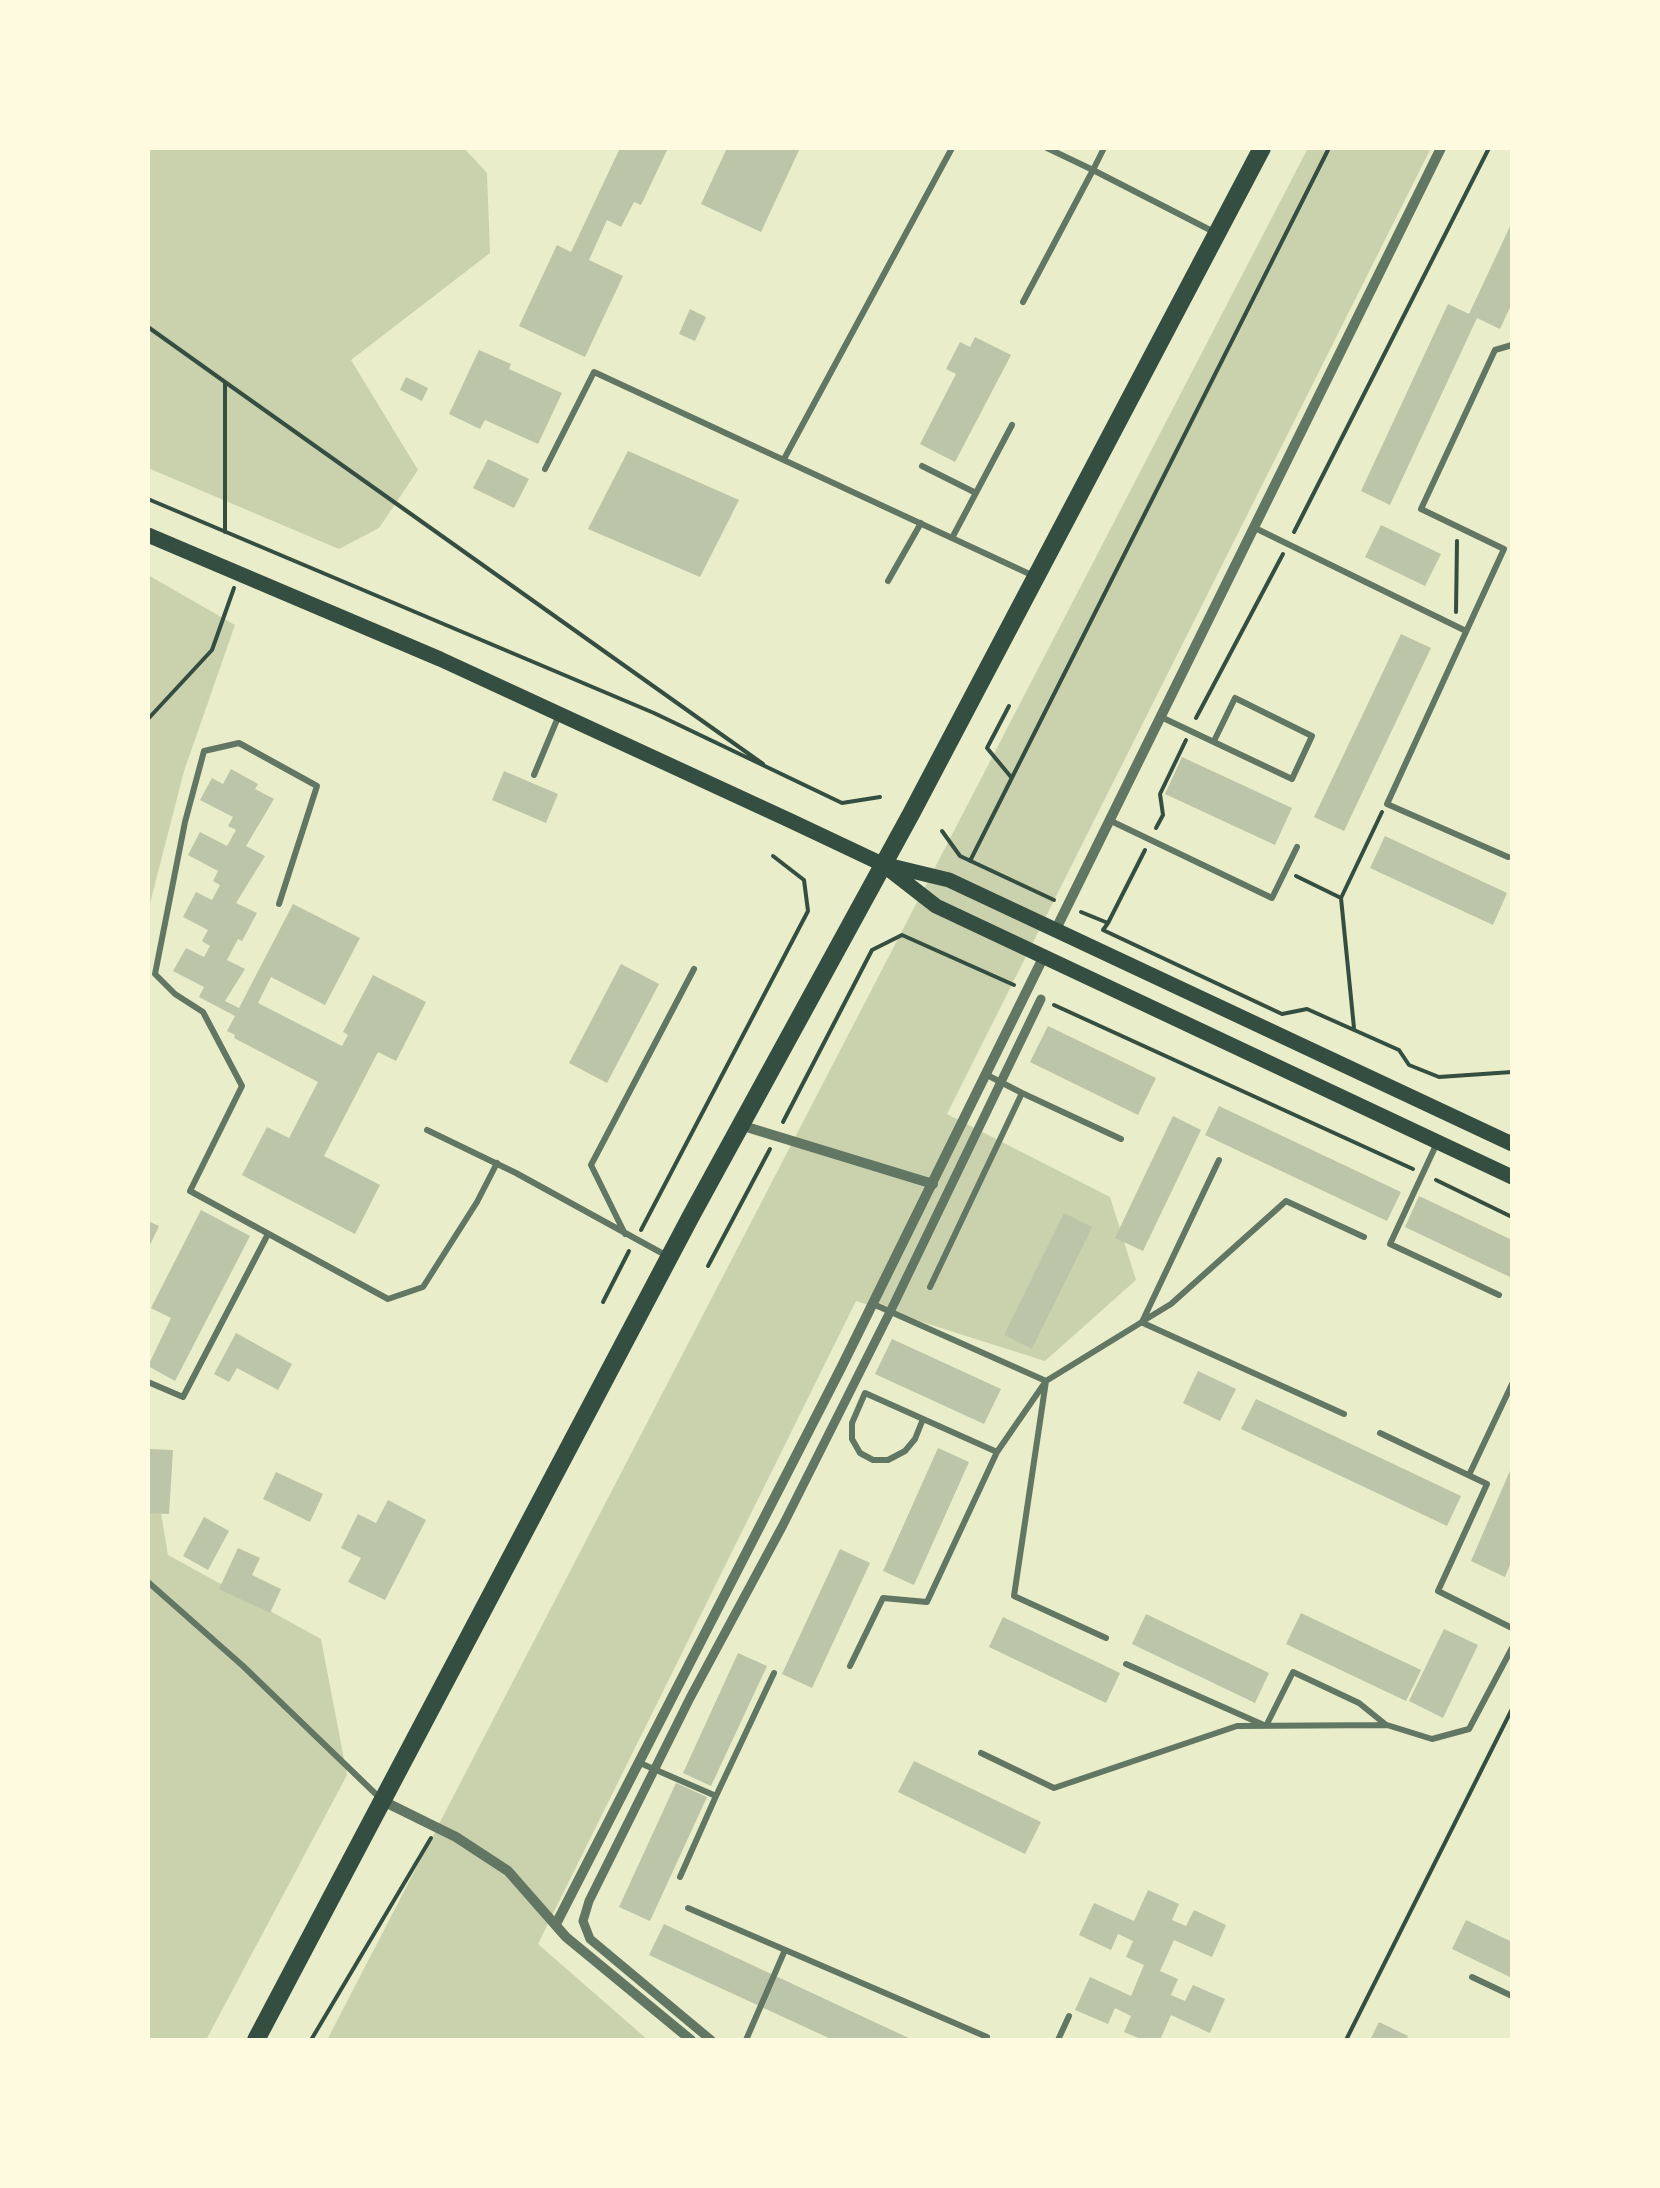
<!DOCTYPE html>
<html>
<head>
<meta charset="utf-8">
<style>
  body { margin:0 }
  #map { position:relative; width:1660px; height:2188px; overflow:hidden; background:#e9edc9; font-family:"Exo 2",sans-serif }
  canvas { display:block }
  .frame { position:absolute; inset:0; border:150px solid #fefae0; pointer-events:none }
</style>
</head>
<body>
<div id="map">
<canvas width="1660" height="2188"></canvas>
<div class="frame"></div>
</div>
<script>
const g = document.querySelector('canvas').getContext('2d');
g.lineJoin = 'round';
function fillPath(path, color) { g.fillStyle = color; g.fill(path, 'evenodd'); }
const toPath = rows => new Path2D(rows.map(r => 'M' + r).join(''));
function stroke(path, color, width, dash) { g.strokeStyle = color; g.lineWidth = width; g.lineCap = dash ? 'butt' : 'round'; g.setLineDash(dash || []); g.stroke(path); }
fillPath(toPath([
  [148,148,464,148,487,173,490,253,351,360,418,470,379,528,339,549,148,468],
  [1308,148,1431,148,947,1114,1110,1197,1136,1280,1045,1361,856,1301,538,1944,648,2040,327,2040],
  [148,575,235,625,184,771,148,911],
  [148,1463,154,1471,168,1555,321,1639,347,1775,206,2040,148,2040]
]), '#cad2ad');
fillPath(toPath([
  [620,148,668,148,641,205,634,202,621,227,607,220,589,260,623,276,585,357,519,326,557,245,571,252],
  [727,148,800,148,761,232,701,204],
  [1512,222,1512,303,1500,329,1477,318,1390,505,1361,491,1448,304,1469,314],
  [690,309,706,317,695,341,679,334],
  [975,337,1011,355,955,462,920,444,956,374,946,369,960,342,970,347],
  [479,350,511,364,509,369,562,393,538,444,485,420,480,429,449,414],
  [406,377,428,388,422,401,400,390],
  [628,451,739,500,700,577,588,529],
  [488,459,529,479,514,508,473,488],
  [1381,525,1441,554,1425,586,1365,557],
  [1401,634,1431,648,1344,831,1314,817],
  [1182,757,1292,808,1275,845,1165,794],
  [231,769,258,784,255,789,274,799,246,846,265,856,236,903,257,913,242,941,238,939,227,960,245,969,225,1001,239,1008,293,904,360,938,325,1005,271,977,258,1003,342,1046,348,1035,343,1032,373,975,426,1002,396,1061,378,1052,324,1156,380,1185,355,1234,242,1175,267,1127,289,1138,318,1082,234,1038,235,1035,227,1031,235,1016,199,997,204,987,173,971,186,948,204,957,210,946,202,941,208,930,183,917,196,892,212,900,220,885,213,881,218,871,188,855,200,832,227,846,236,830,228,826,233,817,200,800,212,778,223,784],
  [504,771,558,794,546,823,492,800],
  [1385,836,1507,893,1493,925,1370,868],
  [621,964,659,984,607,1083,569,1063],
  [1048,1026,1156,1078,1138,1115,1030,1062],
  [1219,1106,1401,1192,1387,1221,1205,1135],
  [1173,1116,1201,1130,1143,1251,1115,1238],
  [1419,1196,1512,1240,1512,1278,1405,1227],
  [201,1210,250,1236,175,1381,148,1366,171,1318,151,1308],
  [1064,1213,1092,1227,1032,1349,1004,1335],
  [148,1221,159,1226,148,1249],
  [236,1333,292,1364,278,1390,237,1368,229,1382,214,1374],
  [892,1339,1001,1389,984,1424,875,1374],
  [1198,1371,1236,1389,1220,1421,1183,1403],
  [1256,1399,1461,1496,1447,1526,1241,1429],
  [938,1448,969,1462,914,1585,883,1571],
  [148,1449,173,1450,169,1514,148,1513],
  [1512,1466,1512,1560,1505,1577,1471,1561],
  [276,1472,323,1494,310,1522,263,1499],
  [388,1500,426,1520,385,1600,348,1582,361,1558,341,1548,358,1514,376,1523],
  [204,1517,229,1531,208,1570,183,1556],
  [238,1548,260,1558,252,1575,281,1589,270,1613,219,1589],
  [840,1549,870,1563,812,1688,782,1674],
  [1301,1613,1421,1670,1406,1701,1286,1644],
  [1146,1614,1269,1673,1255,1703,1132,1644],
  [1003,1617,1120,1673,1106,1703,989,1647],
  [1444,1629,1478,1645,1443,1718,1409,1701],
  [738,1653,767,1666,711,1786,683,1773],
  [914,1761,1041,1822,1025,1854,898,1792],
  [676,1783,707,1797,650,1921,619,1907],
  [1148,1890,1179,1904,1172,1920,1186,1926,1194,1910,1226,1925,1212,1957,1174,1940,1160,1971,1178,1979,1171,1995,1185,2001,1193,1985,1225,1999,1210,2033,1171,2015,1160,2040,1143,2040,1124,2032,1131,2016,1115,2008,1108,2024,1075,2010,1090,1977,1131,1996,1144,1965,1126,1957,1133,1941,1118,1934,1111,1950,1079,1935,1094,1903,1134,1921],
  [1466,1920,1512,1942,1512,1978,1452,1949],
  [664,1924,913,2040,833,2040,649,1955],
  [1379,2022,1408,2036,1406,2040,1370,2040]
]), '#bcc5a7');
stroke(toPath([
  [148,327,225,382,225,532],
  [225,382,763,764],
  [148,499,654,713,842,803,880,797],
  [1294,532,1489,148],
  [1456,612,1457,541],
  [1009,706,987,748,1011,777],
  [1196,718,1283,554],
  [148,719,212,650,234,588],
  [1156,828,1163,815,1160,794,1186,740],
  [942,831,960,856,1054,900],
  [970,861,1329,148],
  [1296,876,1341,898],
  [1081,912,1108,923,1145,850],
  [1108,923,1103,930,1282,1014,1307,1009,1399,1050,1409,1065,1439,1077,1512,1072],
  [1054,1005,1413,1169],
  [1354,1028,1341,898,1382,812],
  [783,1122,872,950,902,935,1014,985],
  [1436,1180,1512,1217],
  [641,1230,808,911,804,880,773,856],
  [708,1266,770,1149],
  [603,1302,629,1251],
  [311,2040,431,1838],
  [1346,2040,1512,1709]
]), '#344e41', 4);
stroke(toPath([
  [1047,148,1093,170,1104,148],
  [1023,302,1093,170,1216,233],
  [784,459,952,148],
  [922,466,976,493],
  [545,469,594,372,1036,577],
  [1255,528,1466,631],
  [952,538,1012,425],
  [888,581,921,523],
  [1161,717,1292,779,1312,736,1235,698,1214,741],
  [534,775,559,715],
  [1111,821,1272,898,1297,847],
  [1508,857,1387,804,1504,549,1421,509,1495,350,1512,345],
  [279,904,317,786,239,743,204,751,185,822,155,974,175,994,203,1012,242,1086,190,1191,388,1299,423,1287,477,1202,497,1163],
  [1022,1093,1121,1139],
  [427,1130,516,1173,669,1257],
  [1437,1143,1390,1244,1499,1295],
  [625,1234,591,1165,694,969],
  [930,1287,1022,1093,987,1075],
  [873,1304,1046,1381,1014,1596,1106,1638],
  [1143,1321,1171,1304,1286,1201,1364,1237],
  [1143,1323,1344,1414],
  [148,1382,183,1397,268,1234],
  [923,1419,915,1439,905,1451,888,1460,873,1460,860,1453,852,1439,852,1423,865,1393,997,1452],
  [1380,1433,1487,1484,1438,1591,1512,1628],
  [1469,1475,1512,1384],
  [148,1582,243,1666,382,1800],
  [1126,1664,1266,1726,1293,1672,1359,1703,1385,1724],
  [850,1666,883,1598,927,1602,997,1452,1046,1381,1142,1322,1219,1160],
  [981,1753,1054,1788,1237,1726,1387,1725,1432,1739,1469,1729,1512,1648],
  [640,1763,716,1796,774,1673],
  [680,1877,716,1796],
  [688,1908,987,2037],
  [1472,1977,1512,1996],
  [746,2040,785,1950],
  [1058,2040,1069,2016]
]), '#617663', 6);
stroke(toPath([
  [711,2040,590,1939,583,1921,589,1901,690,1698,783,1525,890,1312,1041,999]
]), '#617663', 9);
stroke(toPath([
  [1056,929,1441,148],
  [740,1125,933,1184],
  [383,1801,456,1837,508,1871,566,1937,691,2040],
  [556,1924,841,1368,1043,958]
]), '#617663', 10);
stroke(toPath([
  [148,535,440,659,791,821,882,864,936,906,1512,1177],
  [891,866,949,880,1512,1144]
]), '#344e41', 15);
stroke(toPath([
  [256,2040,691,1216,911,814,1262,148]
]), '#344e41', 18);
</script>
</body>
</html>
